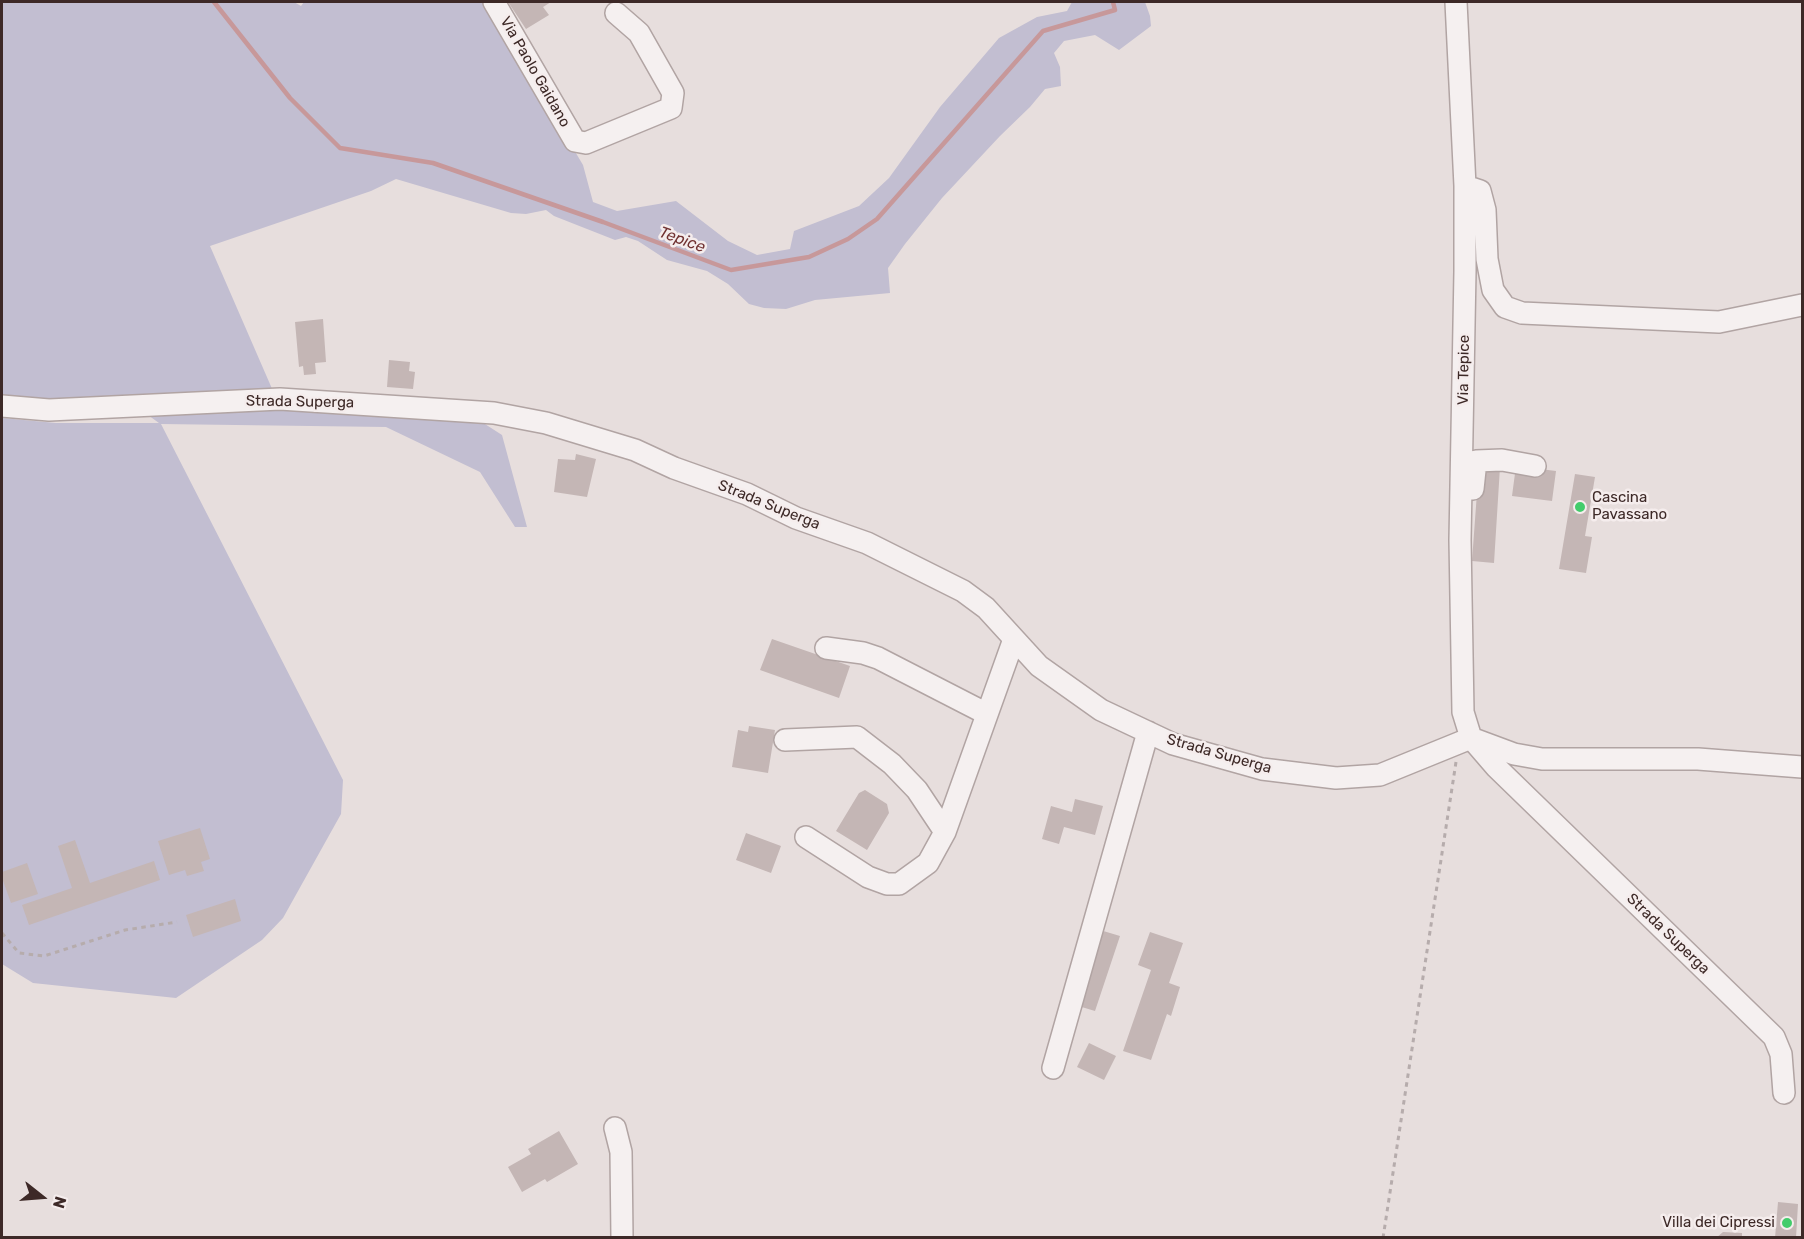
<!DOCTYPE html>
<html>
<head>
<meta charset="utf-8">
<style>
  body { margin:0 }
  #map { position:relative; width:1804px; height:1239px; overflow:hidden; background:#e7dedd; font-family:Rubik,sans-serif }
  canvas { display:block }
  .frame { position:absolute; inset:0; border:3px solid #3d2927; pointer-events:none }
  .north { position:absolute; left:12px; top:1167px; width:60px; height:60px; -webkit-text-stroke:4px #f5eded; paint-order:stroke; rotate:107deg; font-size:16px; font-weight:700; line-height:24px; text-align:center; color:#3d2927 }
  .north::after { content:''; display:block; margin:auto; width:21px; height:27px; background:#3d2927; clip-path:polygon(50% 0,100% 100%,50% 72%,0 100%) }
</style>
</head>
<body>
<div id="map">
<canvas width="1804" height="1239"></canvas>
<div class="frame"></div>
<div class="north">N</div>
</div>
<script>
const g = document.querySelector('canvas').getContext('2d');
g.lineJoin = 'round';
function fillPath(path, color) { g.fillStyle = color; g.fill(path, 'evenodd'); }
const toPath = rows => new Path2D(rows.map(r => 'M' + r).join(''));
function stroke(path, color, width, dash) { g.strokeStyle = color; g.lineWidth = width; g.lineCap = dash ? 'butt' : 'round'; g.setLineDash(dash || []); g.stroke(path); }
function label(font, color, halo, rows, align = 'center') {
  g.font = font + ' Rubik,sans-serif'; g.lineWidth = 5; g.setLineDash([]); g.textBaseline = 'middle'; g.strokeStyle = halo; g.fillStyle = color; for (const [text, x, y, turn = 0] of rows) {
    g.save(); g.translate(x, y); g.rotate((+turn || 0) * Math.PI / 180); g.textAlign = isNaN(turn) ? turn : align; if (halo) g.strokeText(text, 0, 0); g.fillText(text, 0, 0); g.restore();
  }
}
fillPath(toPath([
  [4,2,294,2,301,6,304,2,486,2,583,165,593,202,617,211,676,201,728,241,757,255,790,249,794,231,859,206,889,178,940,107,999,38,1037,17,1067,11,1072,2,1145,2,1150,16,1151,26,1119,50,1095,35,1064,41,1054,53,1060,67,1061,86,1045,89,1030,107,1000,136,942,198,905,244,888,268,890,293,815,300,786,309,764,308,749,304,728,284,707,271,667,260,638,241,626,237,615,240,554,216,546,210,526,214,511,213,396,179,371,191,210,246,273,391,53,403,2,399,2,3],
  [285,405,474,417,502,435,527,527,515,527,480,472,386,427,161,424,343,780,341,814,283,918,262,940,176,998,33,983,2,964,2,418,56,423,159,423,141,410]
]), '#c2bed1');
stroke(toPath([
  [214,2,290,98,340,148,433,163,603,222,731,270,809,257,848,239,877,219,1043,31,1115,10,1113,2]
]), '#c7989a', 4.5);
fillPath(toPath([
  [508,2,551,2,543,7,549,15,526,29],
  [323,319,326,362,315,363,316,374,304,375,303,366,299,367,295,322],
  [389,360,410,362,409,371,415,372,413,389,387,387],
  [576,454,596,459,587,497,554,492,558,459,575,460],
  [1479,465,1500,467,1494,563,1472,561],
  [1516,466,1556,471,1552,501,1512,496],
  [1575,474,1595,477,1585,536,1592,537,1586,573,1559,569],
  [772,639,850,666,839,698,760,670],
  [749,726,775,730,768,773,732,767,738,730,748,732],
  [865,790,887,804,889,813,867,850,836,831,859,793],
  [1075,799,1103,806,1095,835,1064,827,1059,844,1042,839,1051,806,1072,812],
  [200,828,210,859,201,862,204,871,187,876,185,870,169,875,158,841],
  [746,833,781,846,771,873,736,860],
  [75,840,90,883,154,861,160,880,29,925,22,905,72,888,58,846],
  [27,863,38,894,11,903,2,878,2,872],
  [235,899,241,921,193,937,186,915],
  [1100,930,1120,936,1095,1011,1075,1005],
  [1150,932,1183,943,1169,983,1180,987,1171,1016,1167,1014,1151,1060,1123,1051,1151,970,1138,965],
  [1089,1043,1116,1056,1104,1080,1077,1067],
  [559,1131,578,1164,547,1182,545,1179,522,1192,508,1167,531,1154,528,1149],
  [1778,1202,1798,1204,1796,1238,1775,1238],
  [1723,1232,1742,1233,1742,1238,1716,1238]
]), '#c4b6b5');
const minor = toPath([
  [494,2,575,141,586,143,671,108,673,93,639,33,616,13],
  [1456,2,1465,186,1465,271,1460,540,1463,712,1471,738,1496,767,1774,1037,1781,1054,1784,1093],
  [1465,186,1480,191,1485,210,1487,259,1493,290,1505,307,1522,313,1719,322,1802,305],
  [2,406,49,410,280,399,494,413,546,423,635,450,674,468,747,494,796,518,867,543,963,591,986,608,1039,666,1101,710,1173,744,1262,769,1336,778,1380,775,1471,738,1514,754,1542,759,1698,759,1802,767],
  [1473,489,1476,461,1502,460,1535,466],
  [826,648,863,653,878,658,987,714],
  [785,740,857,737,892,764,917,790,945,832],
  [806,837,868,877,887,884,899,884,928,863,945,832,1014,639],
  [1053,1068,1148,732],
  [615,1128,621,1152,622,1238]
]);
stroke(minor, '#b1a4a3', 24);
stroke(toPath([
  [2,933,19,953,44,956,125,930,177,922],
  [1383,1238,1456,762]
]), '#b6acac', 3, [4.5, 4.5]);
stroke(minor, '#f5f0f0', 21);
for (const [x, y, r, color] of [
  [1580,507,6,"#42cc6b"],
  [1787,1223,6,"#42cc6b"]
]) { const dot = new Path2D(); dot.arc(x, y, r, 0, 2 * Math.PI); g.fillStyle = color; g.fill(dot); stroke(dot, '#f5eded', 2); }
label('15px', '#3d2927', '#f5eded', [
  ["Via Paolo Gaidano",535,72,60],
  ["Via Tepice",1464,370,-89],
  ["Strada Superga",300,402,1],
  ["Strada Superga",769,505,22],
  ["Strada Superga",1219,754,16],
  ["Strada Superga",1668,934,44]
]);
label('15px', '#3d2927', '#f5eded', [
  ["Cascina",1592,498],
  ["Pavassano",1592,515],
  ["Villa dei Cipressi",1775,1223,"right"]
], 'left');
label('italic 16px', '#713232', '#f5eded', [
  ["Tepice",682,240,20]
]);
</script>
</body>
</html>
